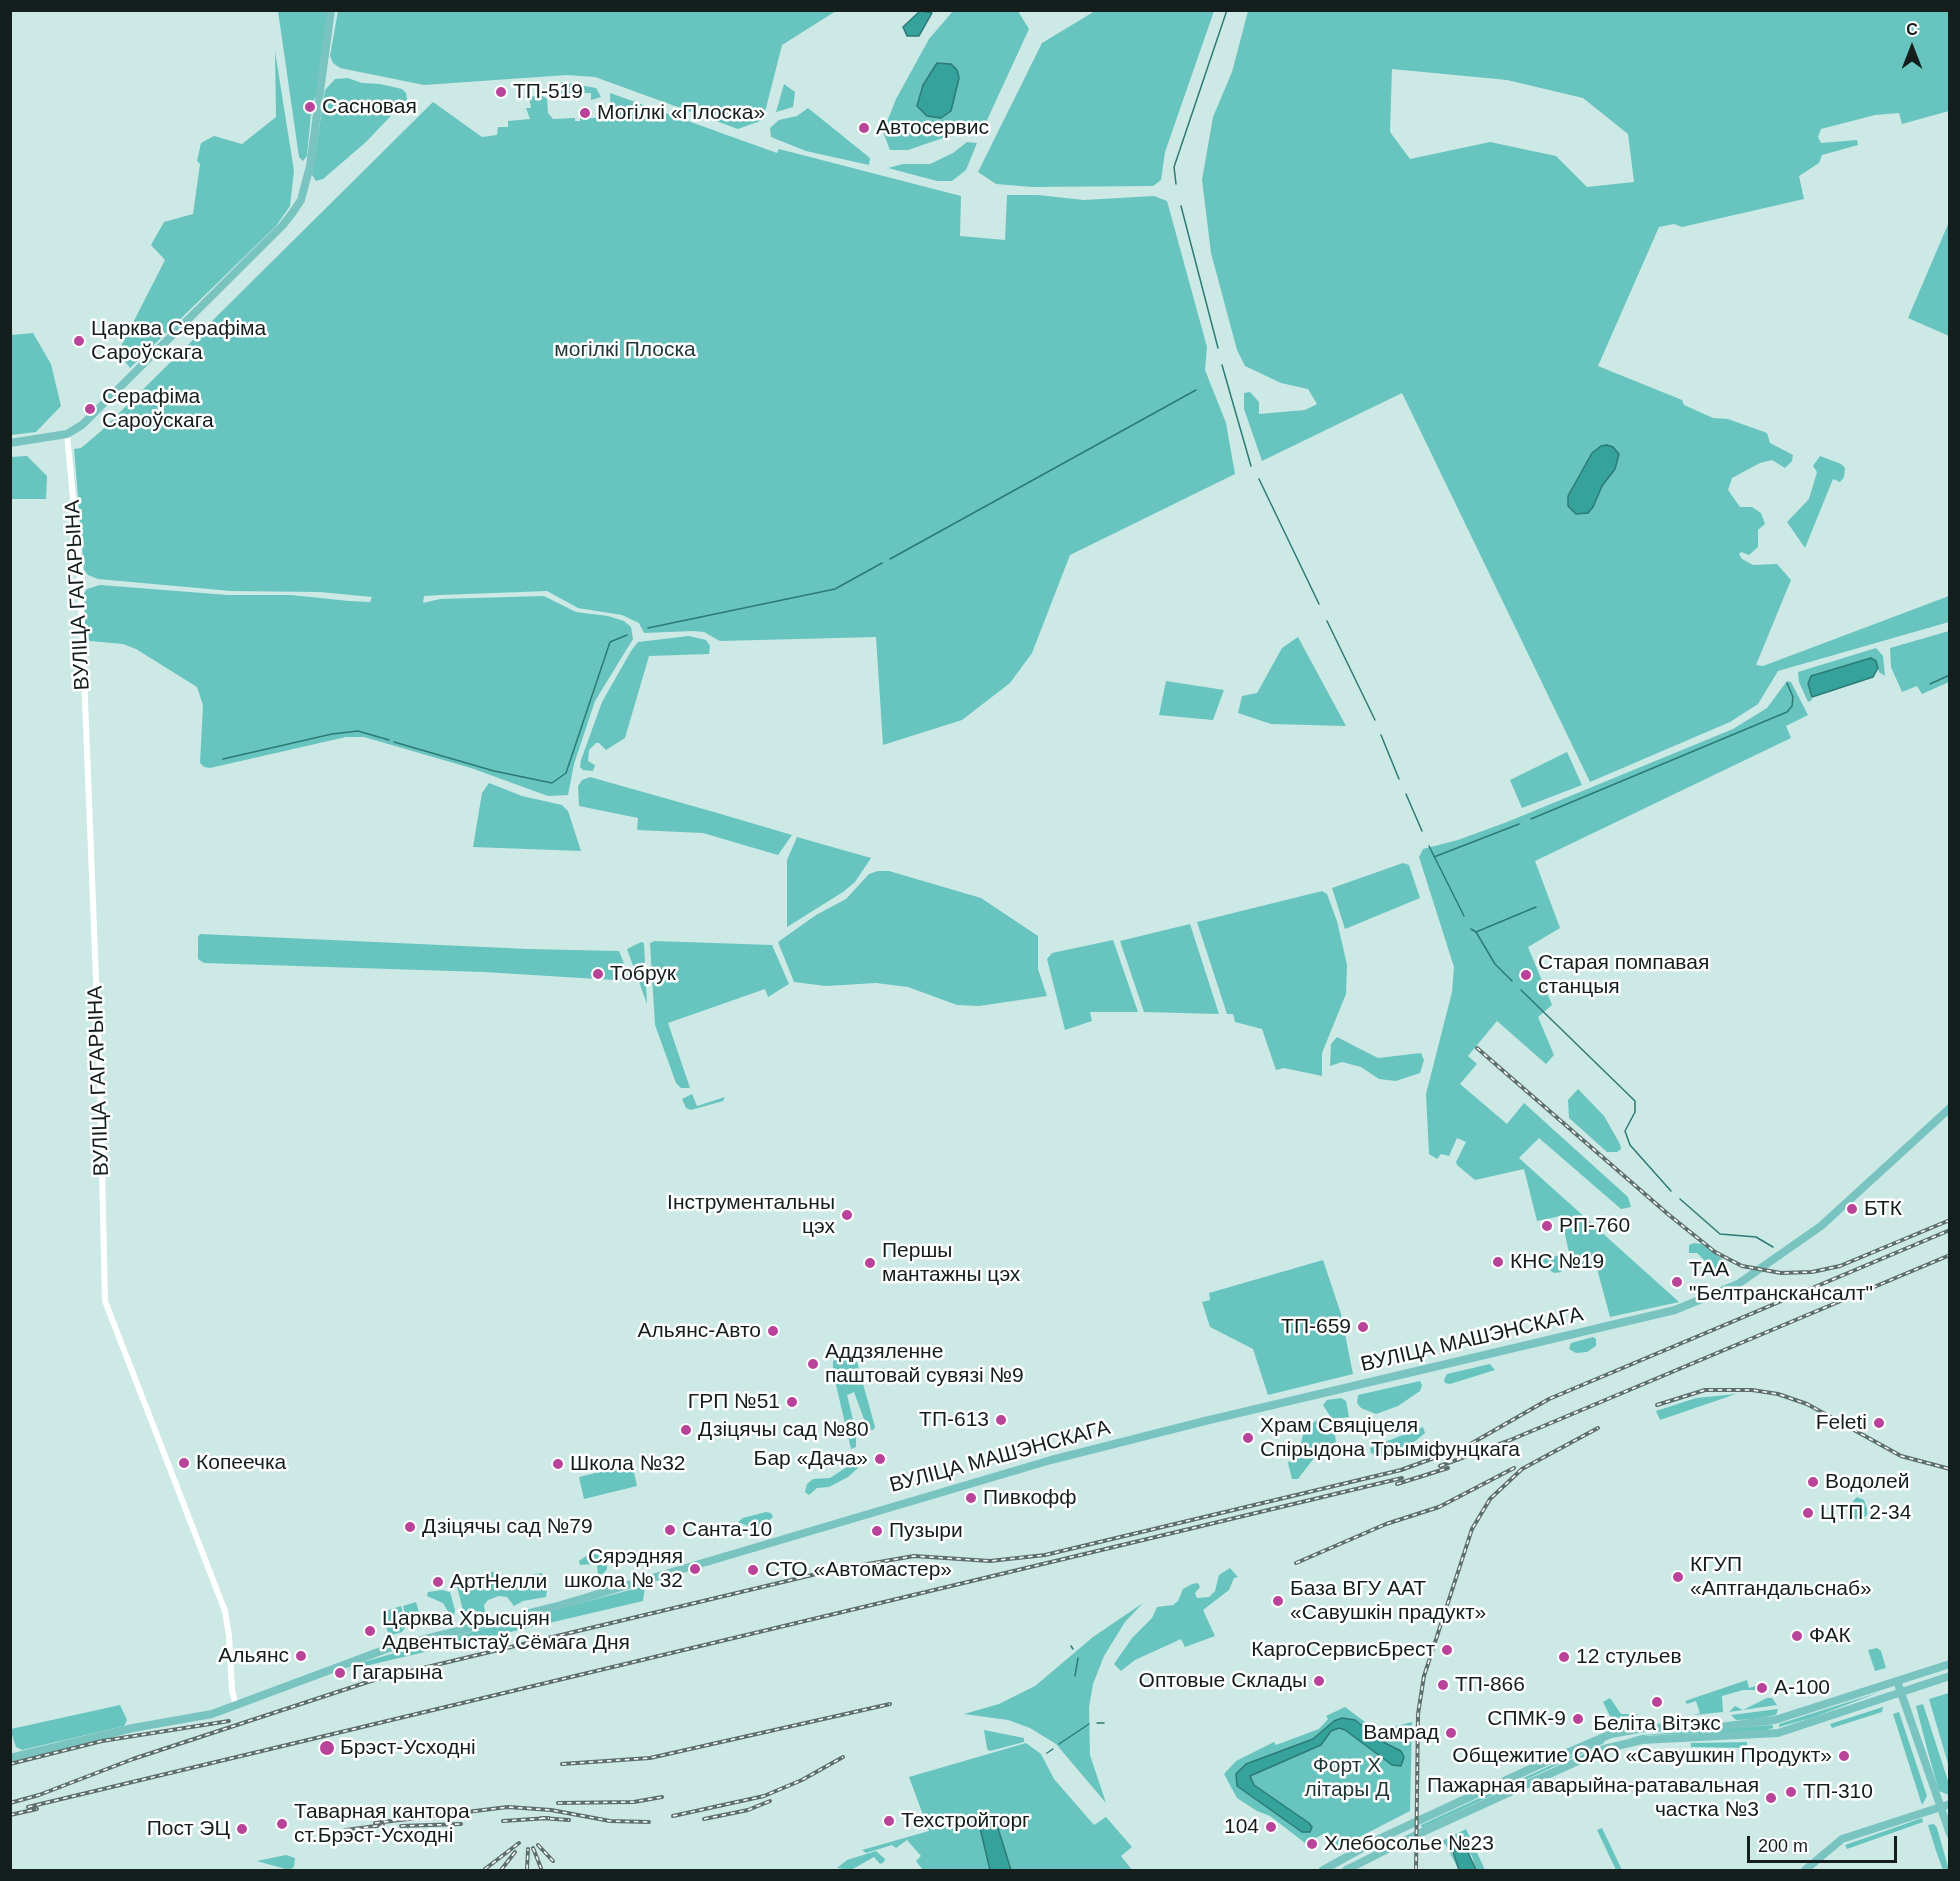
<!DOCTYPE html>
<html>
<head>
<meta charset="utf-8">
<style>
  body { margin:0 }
  #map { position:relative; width:1960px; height:1881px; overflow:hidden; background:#cce9e6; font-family:Helvetica,sans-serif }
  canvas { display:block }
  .frame { position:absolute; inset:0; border:12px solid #131e1d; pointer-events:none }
  .north { position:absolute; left:1882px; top:18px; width:60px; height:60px; -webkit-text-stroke:4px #fff; paint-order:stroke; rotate:0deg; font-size:16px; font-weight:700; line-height:24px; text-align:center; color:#131e1d }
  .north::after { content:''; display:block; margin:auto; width:21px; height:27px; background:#131e1d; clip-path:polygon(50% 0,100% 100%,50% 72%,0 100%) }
  .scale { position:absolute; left:1747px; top:1836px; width:150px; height:27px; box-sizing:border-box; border:3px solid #131e1d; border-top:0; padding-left:8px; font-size:18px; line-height:21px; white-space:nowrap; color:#131e1d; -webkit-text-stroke:4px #fff; paint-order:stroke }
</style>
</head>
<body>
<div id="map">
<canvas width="1960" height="1881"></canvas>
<div class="frame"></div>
<div class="north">С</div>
<div class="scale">200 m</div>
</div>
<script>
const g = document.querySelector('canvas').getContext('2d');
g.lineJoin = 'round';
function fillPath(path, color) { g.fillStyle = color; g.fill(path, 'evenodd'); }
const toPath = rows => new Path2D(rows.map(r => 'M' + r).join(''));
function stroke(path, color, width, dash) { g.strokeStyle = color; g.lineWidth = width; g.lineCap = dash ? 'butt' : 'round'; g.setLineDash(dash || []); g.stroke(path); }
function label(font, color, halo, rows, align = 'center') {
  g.font = font + ' Helvetica,sans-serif'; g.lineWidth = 5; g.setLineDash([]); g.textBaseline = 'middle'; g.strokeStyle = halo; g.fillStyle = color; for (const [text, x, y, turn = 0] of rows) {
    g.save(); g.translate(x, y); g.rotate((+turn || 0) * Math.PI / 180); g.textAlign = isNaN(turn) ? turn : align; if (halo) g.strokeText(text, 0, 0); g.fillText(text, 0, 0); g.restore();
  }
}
fillPath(toPath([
  [278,11,328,11,317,94,312,103,307,156,303,161,299,157],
  [338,11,338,10,836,11,782,45,763,120,738,129,595,77,567,75,424,85,340,68,333,63,330,56],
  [953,11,1018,11,1029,29,982,131,943,138,908,150,890,150,883,132,896,99,929,39],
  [1095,11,1214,11,1165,152,1161,180,1153,186,1032,187,996,184,978,172,1042,43],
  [1248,11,1949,11,1949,111,1902,124,1899,113,1875,115,1821,129,1818,137,1821,143,1857,140,1858,145,1822,155,1819,163,1799,176,1804,199,1682,227,1674,224,1659,227,1598,366,1682,400,1684,405,1713,418,1728,419,1767,433,1770,443,1793,455,1792,461,1785,468,1772,460,1760,463,1732,478,1728,490,1740,507,1752,507,1761,513,1765,524,1758,530,1758,547,1749,555,1741,552,1739,554,1742,559,1753,565,1777,564,1791,580,1756,665,1763,666,1949,596,1949,622,1778,671,1758,704,1730,722,1590,782,1402,393,1262,461,1244,409,1244,393,1250,392,1259,402,1259,414,1305,410,1317,404,1308,389,1281,383,1245,366,1237,350,1211,253,1202,180,1213,117,1232,72],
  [1392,69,1507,80,1583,98,1628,134,1634,182,1587,187,1556,156,1490,142,1410,159,1390,132],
  [275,51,294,171,290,206,276,226,130,368,118,352,165,260,151,245,164,222,193,214,200,164,197,161,201,143,214,136,242,144,276,117],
  [348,78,362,83,380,84,402,89,406,93,407,99,366,142,323,179,316,181,312,175,325,90,335,79],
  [562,82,596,88,601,97,591,100,591,93,565,93,565,100,560,100,557,96,557,86],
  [784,84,795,92,793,107,776,112],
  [610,93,777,153,779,149,961,196,960,236,1005,240,1007,195,1038,195,1084,200,1154,196,1167,201,1207,347,1205,370,1226,423,1235,474,1070,555,1032,653,1010,683,962,720,883,745,876,637,720,641,704,632,693,631,644,633,639,623,622,615,578,608,547,591,441,595,424,596,423,603,440,599,544,596,576,612,608,616,624,621,631,627,633,639,595,701,574,764,568,795,548,796,471,768,364,737,346,737,210,768,204,767,200,763,203,705,197,687,136,649,123,644,90,641,85,637,83,595,87,589,100,585,228,595,291,595,349,601,370,602,372,597,320,592,231,591,98,579,88,575,84,570,74,449,81,448,100,432,433,102,482,137,497,135,498,127,508,127,508,121,530,119,526,108,531,108,529,97,541,95,547,99,548,113,553,119,575,118,575,121,580,121,580,118,611,118],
  [808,108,870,158,869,165,806,151,771,137,770,128,779,120,797,116],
  [967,142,977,143,966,170,952,181,937,181,888,168,903,164,930,164,953,153],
  [1949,222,1950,336,1949,336,1908,318],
  [33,333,51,364,61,406,36,432,11,435,11,335],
  [27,456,47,476,46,499,11,499,11,457],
  [1820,456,1841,464,1845,468,1844,477,1840,482,1833,479,1805,548,1787,522,1809,499,1817,472,1813,466],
  [1949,631,1949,682,1922,694,1917,686,1902,692,1891,667,1890,648],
  [689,636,706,640,710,646,709,654,649,656,625,738,606,750,599,743,596,743,589,750,588,761,595,765,593,771,583,770,580,767,581,760,602,702,631,651,638,642],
  [1298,637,1346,726,1271,724,1238,713,1242,696,1257,693,1282,648],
  [1876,648,1883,656,1885,676,1879,672,1876,661,1871,658,1811,676,1808,684,1812,700,1808,702,1799,682,1798,672],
  [1166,681,1224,690,1213,720,1159,715],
  [1787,681,1791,682,1808,715,1786,726,1791,738,1535,861,1560,928,1528,947,1552,1005,1538,1017,1554,1055,1546,1064,1497,1021,1468,1056,1477,1064,1460,1084,1507,1124,1524,1103,1628,1197,1631,1207,1621,1209,1539,1138,1519,1158,1679,1302,1610,1317,1596,1265,1573,1271,1561,1216,1537,1221,1524,1169,1475,1180,1457,1165,1456,1162,1466,1142,1457,1138,1449,1156,1441,1154,1437,1159,1429,1154,1426,1094,1452,992,1454,967,1419,857,1423,849,1458,840,1507,822,1733,729,1767,708],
  [1567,752,1582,785,1522,808,1510,780],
  [590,777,714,812,792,835,778,855,703,833,637,830,638,818,579,806,578,786,582,780],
  [489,783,522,796,562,805,568,811,581,851,473,847,482,793],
  [797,837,871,858,855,882,843,892,787,927,787,860],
  [1403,863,1409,865,1420,898,1345,929,1332,888],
  [878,871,889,871,981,898,1038,936,1038,969,1047,996,979,1006,957,1005,908,987,876,983,826,986,794,982,778,942,816,915,846,899,869,874],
  [1322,891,1327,894,1337,921,1347,965,1346,994,1322,1053,1322,1076,1284,1068,1276,1070,1262,1029,1235,1022,1233,1014,1227,1014,1197,922],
  [1190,924,1219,1014,1144,1012,1120,941],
  [200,934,528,949,619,951,631,981,483,972,204,963,198,959,198,937],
  [1113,940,1138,1012,1090,1012,1092,1021,1065,1030,1047,959,1052,953],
  [655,941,772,945,789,984,768,997,765,989,668,1023,690,1088,681,1088,676,1083,655,1025,650,943],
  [641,942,644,943,647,1004,627,949],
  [1337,1037,1378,1058,1421,1053,1424,1060,1420,1073,1396,1081,1379,1079,1361,1067,1342,1062,1330,1066,1331,1044],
  [1578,1089,1604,1116,1620,1144,1621,1149,1617,1152,1607,1152,1569,1118,1568,1100],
  [692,1094,697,1106,725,1097,723,1101,691,1110,686,1108,682,1099],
  [1694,1243,1702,1244,1725,1261,1728,1269,1726,1272,1717,1274,1704,1264,1705,1261,1697,1253,1689,1253,1689,1245],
  [1565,1254,1567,1262,1561,1272,1554,1273,1544,1266,1542,1259],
  [1323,1260,1341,1314,1353,1374,1268,1395,1253,1349,1210,1327,1202,1302,1210,1300,1209,1293],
  [1593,1337,1596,1339,1596,1346,1587,1352,1576,1353,1569,1349,1571,1343],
  [839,1358,857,1362,875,1427,873,1430,868,1430,854,1392,847,1395,856,1432,856,1447,851,1449,833,1372,833,1361],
  [1490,1364,1495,1370,1450,1384,1445,1383,1444,1380,1447,1374],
  [1420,1381,1422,1385,1420,1391,1398,1406,1376,1414,1361,1408,1357,1403,1358,1395],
  [1736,1394,1660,1420,1656,1411,1696,1398],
  [1341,1398,1346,1401,1349,1417,1332,1419,1323,1405,1327,1400],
  [1317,1420,1335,1435,1336,1443,1329,1450,1317,1454,1298,1479,1292,1479,1288,1463,1300,1446,1305,1428],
  [1423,1427,1425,1433,1414,1442,1378,1456,1371,1453,1370,1448],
  [856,1461,858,1468,848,1477,829,1487,817,1488,809,1495,805,1492,807,1484,813,1479,830,1478],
  [632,1464,637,1486,584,1499,579,1477],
  [1857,1497,1864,1500,1867,1509,1867,1515,1861,1520,1855,1519,1853,1515,1853,1501],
  [766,1512,771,1513,773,1517,757,1530,751,1530,748,1526,738,1522,743,1518],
  [595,1554,601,1556,607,1564,607,1569,603,1574,598,1574,597,1566,592,1564,580,1565,579,1561,586,1556],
  [1230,1568,1238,1577,1234,1578,1229,1590,1203,1610,1215,1636,1185,1647,1181,1639,1135,1660,1121,1671,1114,1664,1132,1638,1152,1618,1157,1607,1173,1605,1178,1601,1183,1589,1192,1584,1198,1583,1200,1587,1195,1593,1197,1598,1209,1597,1215,1591,1219,1575],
  [486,1572,495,1572,505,1581,517,1582,526,1575,542,1573,547,1590,546,1597,523,1601,514,1606,507,1597,499,1596,488,1600,484,1605,485,1612,481,1615,463,1611,456,1582,463,1580,481,1588],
  [645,1586,643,1601,348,1670,360,1663,426,1644],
  [442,1590,450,1592,455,1610,454,1615,450,1615,443,1603,427,1596,428,1592],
  [416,1602,422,1622,409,1626,403,1606],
  [1143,1603,1125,1622,1104,1656,1093,1684,1089,1707,1090,1755,1106,1803,1056,1744,1030,1728,1008,1720,964,1714,999,1704,1035,1686,1093,1637],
  [401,1606,407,1625,402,1632,389,1636,382,1612],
  [1877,1648,1881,1651,1886,1668,1875,1671,1868,1650],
  [1747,1680,1749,1688,1758,1685,1759,1690,1743,1690,1722,1696,1723,1712,1694,1715,1700,1713,1696,1701,1687,1704,1685,1701],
  [1880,1692,1814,1717,1779,1727,1779,1724],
  [1949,1693,1950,1693,1949,1767,1929,1699],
  [1610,1698,1621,1714,1640,1714,1612,1720,1603,1702],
  [1767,1698,1772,1698,1777,1705,1729,1712,1735,1706,1743,1710],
  [1923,1704,1949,1784,1949,1795,1939,1791,1929,1756,1916,1706],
  [120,1705,127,1720,124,1726,22,1750,16,1747,11,1732,11,1729],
  [1345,1707,1377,1731,1412,1722,1410,1811,1338,1848,1328,1832,1305,1843,1270,1816,1257,1811,1237,1798,1224,1774,1236,1761,1274,1742,1276,1745,1319,1729,1328,1719,1326,1716],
  [1883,1707,1882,1712,1832,1728,1830,1724],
  [1778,1709,1776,1715,1754,1719,1736,1720,1731,1715],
  [1899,1712,1927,1796,1922,1805,1893,1714],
  [1773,1725,1773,1728,1762,1731,1649,1735,1627,1739,1642,1735],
  [984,1730,1024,1738,1024,1742,990,1751,987,1749],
  [1604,1741,1604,1743,1422,1828,1421,1825],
  [1747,1742,1747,1748,1691,1747,1691,1743],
  [1026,1743,1041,1754,1054,1779,1094,1825,1106,1817,1132,1847,1121,1856,1132,1870,923,1870,916,1861,921,1856,907,1840,896,1848,892,1845,866,1853,862,1850,929,1831,909,1777],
  [1922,1818,1923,1822,1847,1849,1845,1845],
  [1934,1824,1937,1828,1949,1870,1943,1870,1936,1851,1928,1825],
  [1602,1828,1622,1870,1616,1870,1597,1830],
  [1466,1829,1485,1870,1476,1870,1472,1856,1457,1837,1451,1839,1452,1853,1459,1870,1445,1844,1441,1846,1440,1842],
  [876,1851,885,1859,884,1862,880,1864,874,1857,851,1870,837,1868,847,1860],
  [286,1855,295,1858,294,1867,289,1870,257,1861]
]), '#68c4be');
const water = toPath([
  [920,11,932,13,919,36,907,36,903,27,920,11],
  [937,63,951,64,957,70,959,78,951,111,941,118,927,116,917,106,923,85,937,63],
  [1607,445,1613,447,1619,454,1615,469,1602,486,1593,507,1588,513,1576,514,1568,506,1568,496,1592,453,1601,446,1607,445],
  [1871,658,1876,661,1878,668,1873,677,1812,697,1808,684,1811,676,1871,658],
  [1342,1718,1355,1720,1383,1742,1401,1751,1404,1757,1401,1766,1392,1765,1345,1730,1339,1728,1331,1731,1321,1745,1250,1776,1254,1785,1309,1823,1312,1827,1310,1832,1302,1832,1237,1786,1236,1774,1246,1764,1313,1739,1334,1721,1342,1718],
  [994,1821,997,1825,1011,1870,990,1870,980,1828,994,1821],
  [1453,1837,1463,1841,1476,1870,1459,1870,1450,1843,1453,1837]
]);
fillPath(water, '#36a29c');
stroke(water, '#2c7a76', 1.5);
stroke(toPath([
  [1176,184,1174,167,1227,10],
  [1181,206,1218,348],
  [1222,365,1251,466],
  [1259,479,1319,604],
  [890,559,1196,390],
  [1327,621,1375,720],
  [648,628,835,589,882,563],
  [1930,684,1950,675],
  [1381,735,1399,779],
  [394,742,494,771,552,783,566,773,610,642,627,635],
  [223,759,332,734,358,731,389,740],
  [1406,794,1422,831],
  [1531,819,1787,712,1792,706,1793,697,1787,683],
  [1429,846,1464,916],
  [1434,857,1519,824],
  [1471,929,1476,932,1495,964,1512,981],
  [1476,932,1536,907],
  [1521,990,1635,1101,1635,1112,1625,1131,1630,1145,1671,1191],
  [1680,1199,1720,1234,1756,1237,1773,1247],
  [1071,1646,1073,1649],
  [1075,1676,1078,1658],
  [1097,1723,1104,1723],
  [1059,1744,1089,1724],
  [1047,1753,1053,1749]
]), '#2c7a76', 1.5);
stroke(toPath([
  [67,434,80,573,100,1080,105,1301,225,1611,229,1636,232,1690,236,1706]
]), '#fff', 6);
stroke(toPath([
  [10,443,67,434,82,425,283,225,293,212,301,200,310,166,331,10],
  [1897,1681,1950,1834],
  [10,1758,133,1728,212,1714,389,1648,554,1607,1051,1460,1205,1421,1675,1310,1738,1284,1821,1226,1950,1108],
  [1323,1870,1379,1839,1541,1764,1611,1734,1645,1728,1727,1726,1775,1720,1950,1664],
  [1346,1870,1416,1835,1604,1749,1642,1740,1778,1733,1950,1676],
  [1805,1870,1842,1839,1950,1804]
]), '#79c4c0', 8);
const rail = toPath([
  [1477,1048,1669,1215,1715,1252,1742,1266,1781,1273,1812,1272,1840,1266,1950,1220],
  [1657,1405,1705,1390,1752,1390,1778,1394,1807,1404,1901,1456,1950,1469],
  [1440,1466,1508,1441,1950,1255],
  [1397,1484,1448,1468],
  [1296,1563,1386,1524,1439,1507,1514,1468],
  [10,1764,102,1741,229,1721],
  [562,1764,650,1758,890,1704],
  [10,1803,39,1795,133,1759,377,1679,833,1570,914,1556,990,1561,1045,1555,1401,1470,1467,1446,1549,1399,1950,1230],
  [558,1803,634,1802,662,1797],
  [28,1807,1402,1478],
  [10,1815,37,1809],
  [673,1816,764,1796,802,1780,843,1757],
  [541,1818,569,1820],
  [704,1819,748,1810,770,1801],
  [503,1821,549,1818],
  [375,1823,508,1807,551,1810,610,1821,649,1822],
  [401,1826,461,1824],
  [346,1830,383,1825],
  [538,1845,553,1861],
  [533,1848,541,1868],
  [485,1869,519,1843],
  [527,1869,528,1849],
  [501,1870,515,1852],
  [1416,1870,1418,1714,1424,1676,1472,1529,1490,1499,1522,1469,1598,1428]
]);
stroke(rail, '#5d6f6d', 4);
stroke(rail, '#fff', 1.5, [4.5]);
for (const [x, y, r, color] of [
  [501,92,6,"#b94399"],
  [310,107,6,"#b94399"],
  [585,113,6,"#b94399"],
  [864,128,6,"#b94399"],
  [79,341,6,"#b94399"],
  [90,409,6,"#b94399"],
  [598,974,6,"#b94399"],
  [1526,975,6,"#b94399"],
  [1852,1209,6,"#b94399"],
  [847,1215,6,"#b94399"],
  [1547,1226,6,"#b94399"],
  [1498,1262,6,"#b94399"],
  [870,1263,6,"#b94399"],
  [1677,1282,6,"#b94399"],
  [1363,1327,6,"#b94399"],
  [773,1331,6,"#b94399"],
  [813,1364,6,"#b94399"],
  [792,1402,6,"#b94399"],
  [1001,1420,6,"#b94399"],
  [1879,1423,6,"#b94399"],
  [686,1430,6,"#b94399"],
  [1248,1438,6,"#b94399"],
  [880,1459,6,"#b94399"],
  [184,1463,6,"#b94399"],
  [558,1464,6,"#b94399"],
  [1813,1482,6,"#b94399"],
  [971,1498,6,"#b94399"],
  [1808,1513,6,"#b94399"],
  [410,1527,6,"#b94399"],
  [670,1530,6,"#b94399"],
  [877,1531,6,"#b94399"],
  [695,1569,6,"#b94399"],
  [753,1570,6,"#b94399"],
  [1678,1577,6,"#b94399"],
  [438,1582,6,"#b94399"],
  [1278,1601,6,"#b94399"],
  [370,1631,6,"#b94399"],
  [1797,1636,6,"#b94399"],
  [1447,1650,6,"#b94399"],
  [301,1656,6,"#b94399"],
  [1564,1657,6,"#b94399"],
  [340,1673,6,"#b94399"],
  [1319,1681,6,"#b94399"],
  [1443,1685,6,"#b94399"],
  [1762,1688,6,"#b94399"],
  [1657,1702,6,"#b94399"],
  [1578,1719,6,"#b94399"],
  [1451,1733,6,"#b94399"],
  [327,1748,8,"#b94399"],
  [1844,1756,6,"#b94399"],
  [1791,1792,6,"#b94399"],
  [1771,1798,6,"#b94399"],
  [889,1821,6,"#b94399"],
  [282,1824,6,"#b94399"],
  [1271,1827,6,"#b94399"],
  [242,1829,6,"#b94399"],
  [1312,1844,6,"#b94399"]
]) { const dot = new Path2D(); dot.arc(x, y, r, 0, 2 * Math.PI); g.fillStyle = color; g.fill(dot); stroke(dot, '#fff', 2); }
label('21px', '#131e1d', '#fff', [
  ["ТП-519",513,92],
  ["Сасновая",322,107],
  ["Могілкі «Плоска»",597,113],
  ["Автосервис",876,128],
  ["Царква Серафіма",91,329],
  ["Сароўскага",91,353],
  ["Серафіма",102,397],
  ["Сароўскага",102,421],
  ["Старая помпавая",1538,963],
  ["станцыя",1538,987],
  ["Тобрук",610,974],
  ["Інструментальны",835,1203,"right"],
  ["цэх",835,1227,"right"],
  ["БТК",1864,1209],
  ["РП-760",1559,1226],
  ["Першы",882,1251],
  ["мантажны цэх",882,1275],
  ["КНС №19",1510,1262],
  ["ТАА",1689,1270],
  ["\"Белтранскансалт\"",1689,1294],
  ["ТП-659",1351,1327,"right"],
  ["Альянс-Авто",761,1331,"right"],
  ["Аддзяленне",825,1352],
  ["паштовай сувязі №9",825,1376],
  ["ГРП №51",780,1402,"right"],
  ["ТП-613",989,1420,"right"],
  ["Feleti",1867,1423,"right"],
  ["Храм Свяціцеля",1260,1426],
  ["Спірыдона Трыміфунцкага",1260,1450],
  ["Дзіцячы сад №80",698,1430],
  ["Бар «Дача»",868,1459,"right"],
  ["Копеечка",196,1463],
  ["Школа №32",570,1464],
  ["Водолей",1825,1482],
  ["Пивкофф",983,1498],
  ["ЦТП 2-34",1820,1513],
  ["Дзіцячы сад №79",422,1527],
  ["Санта-10",682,1530],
  ["Пузыри",889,1531],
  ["Сярэдняя",683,1557,"right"],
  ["школа № 32",683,1581,"right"],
  ["КГУП",1690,1565],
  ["«Аптгандальснаб»",1690,1589],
  ["СТО «Автомастер»",765,1570],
  ["АртНелли",450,1582],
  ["База ВГУ ААТ",1290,1589],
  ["«Савушкін прадукт»",1290,1613],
  ["Царква Хрысціян",382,1619],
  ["Адвентыстаў Сёмага Дня",382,1643],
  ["ФАК",1809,1636],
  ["КаргоСервисБрест",1435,1650,"right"],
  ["Альянс",289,1656,"right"],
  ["12 стульев",1576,1657],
  ["Гагарына",352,1673],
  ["Оптовые Склады",1307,1681,"right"],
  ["ТП-866",1455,1685],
  ["А-100",1774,1688],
  ["СПМК-9",1566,1719,"right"],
  ["Беліта Вітэкс",1657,1724,"center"],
  ["Вамрад",1439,1733,"right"],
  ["Брэст-Усходні",340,1748],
  ["Общежитие ОАО «Савушкин Продукт»",1832,1756,"right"],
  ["Пажарная аварыйна-ратавальная",1759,1786,"right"],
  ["частка №3",1759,1810,"right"],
  ["ТП-310",1803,1792],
  ["Таварная кантора",294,1812],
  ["ст.Брэст-Усходні",294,1836],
  ["Техстройторг",901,1821],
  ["104",1259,1827,"right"],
  ["Пост ЭЦ",230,1829,"right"],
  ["Хлебосолье №23",1324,1844]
], 'left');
label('21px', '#1f3736', '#fff', [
  ["могілкі Плоска",625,350],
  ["Форт X",1347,1766],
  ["літары Д",1347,1790]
]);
label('21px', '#131e1d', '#fff', [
  ["ВУЛІЦА ГАГАРЫНА",78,595,-93],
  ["ВУЛІЦА ГАГАРЫНА",99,1081,-92],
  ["ВУЛІЦА МАШЭНСКАГА",1472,1340,-13],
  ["ВУЛІЦА МАШЭНСКАГА",1000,1457,-15]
]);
</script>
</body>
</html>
